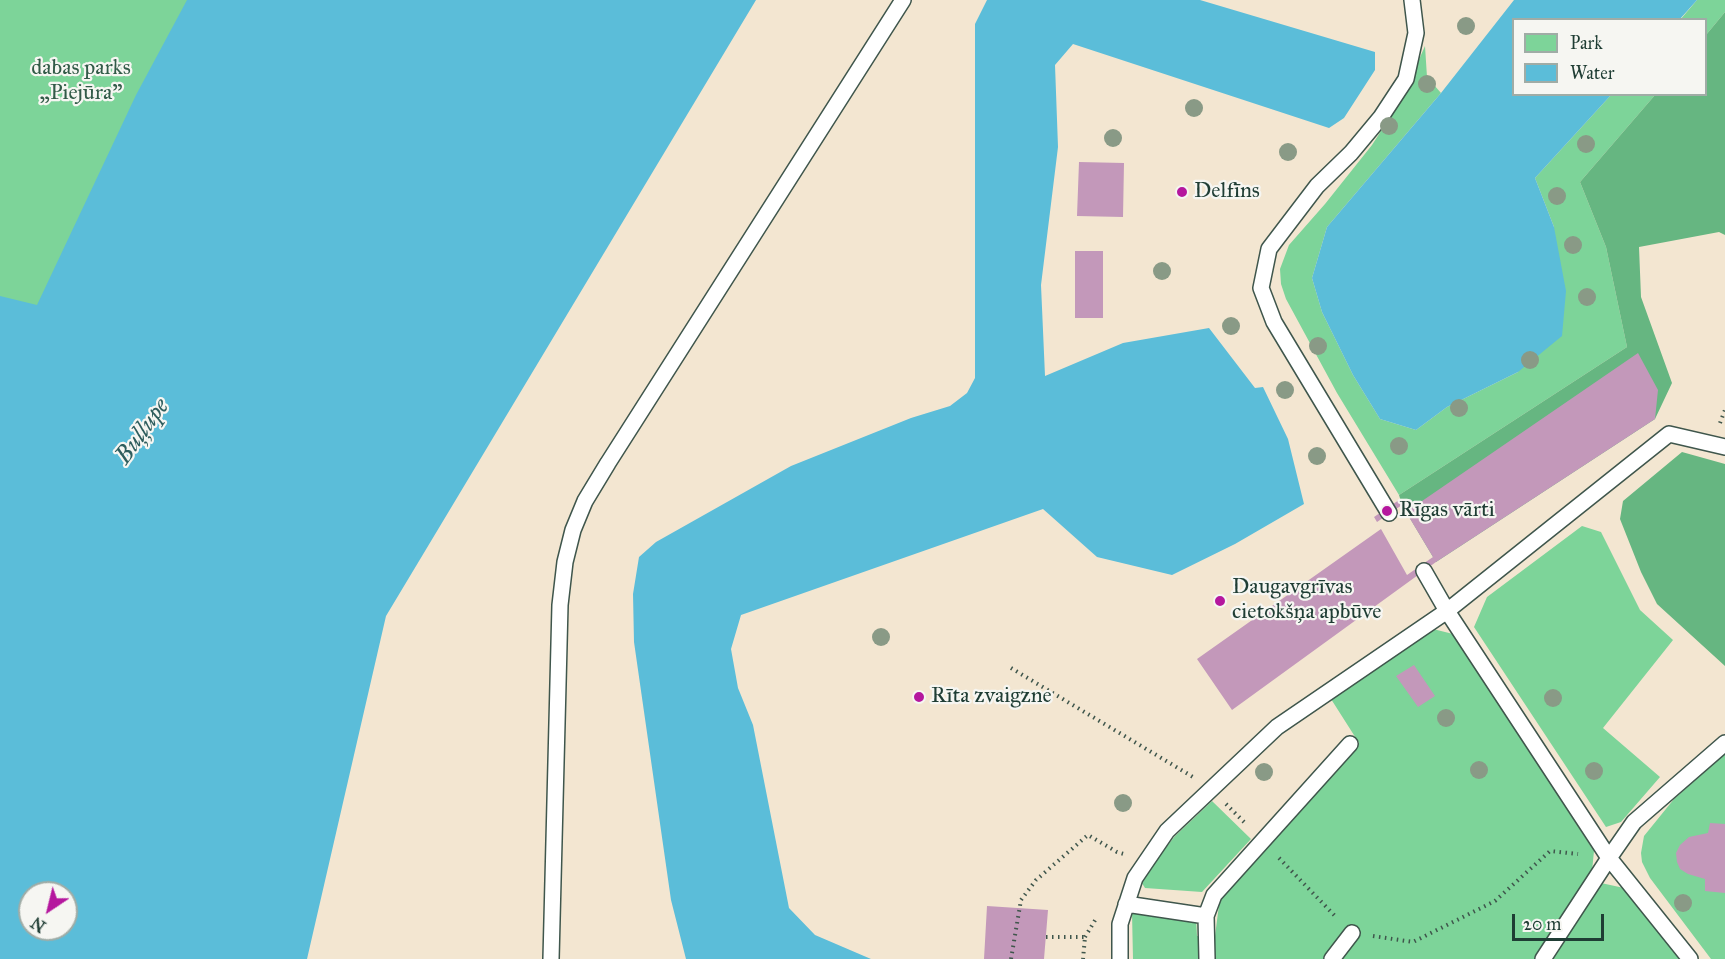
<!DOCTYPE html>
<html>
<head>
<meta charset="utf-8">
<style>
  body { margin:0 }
  #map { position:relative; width:1725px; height:959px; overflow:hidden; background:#f3e6d1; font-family:"IM FELL Great Primer",serif }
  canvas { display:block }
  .legend { position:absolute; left:1512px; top:18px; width:195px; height:78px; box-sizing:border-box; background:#f6f6f2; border:2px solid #a0aca6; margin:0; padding:8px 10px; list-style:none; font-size:18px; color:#1f3d34 }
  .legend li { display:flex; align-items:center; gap:12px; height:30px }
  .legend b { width:30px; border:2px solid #a0aca6 }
  .north { position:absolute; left:18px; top:881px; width:60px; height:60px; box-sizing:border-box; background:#f6f6f2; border:2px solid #a0aca6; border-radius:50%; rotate:215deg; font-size:16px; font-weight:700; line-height:24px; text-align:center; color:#1f3d34 }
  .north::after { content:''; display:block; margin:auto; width:21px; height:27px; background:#b5179e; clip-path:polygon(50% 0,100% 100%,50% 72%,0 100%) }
  .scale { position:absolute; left:1512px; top:914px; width:92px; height:27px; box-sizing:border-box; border:3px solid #1f3d34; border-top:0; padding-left:8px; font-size:18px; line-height:21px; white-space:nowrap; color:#1f3d34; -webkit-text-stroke:4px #f6f6f2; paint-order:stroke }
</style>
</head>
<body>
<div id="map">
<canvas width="1725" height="959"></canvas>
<ul class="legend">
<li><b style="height:16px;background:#7dd499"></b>Park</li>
<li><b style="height:16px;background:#5bbdd9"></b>Water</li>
</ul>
<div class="north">N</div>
<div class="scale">20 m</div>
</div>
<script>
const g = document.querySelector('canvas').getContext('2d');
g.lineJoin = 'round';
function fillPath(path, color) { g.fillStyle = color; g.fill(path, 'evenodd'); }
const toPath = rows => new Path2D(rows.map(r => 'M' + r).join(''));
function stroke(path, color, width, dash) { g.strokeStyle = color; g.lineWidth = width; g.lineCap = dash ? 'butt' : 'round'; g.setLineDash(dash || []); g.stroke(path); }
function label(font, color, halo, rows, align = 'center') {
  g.font = font + ' "IM FELL Great Primer",serif'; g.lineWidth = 4.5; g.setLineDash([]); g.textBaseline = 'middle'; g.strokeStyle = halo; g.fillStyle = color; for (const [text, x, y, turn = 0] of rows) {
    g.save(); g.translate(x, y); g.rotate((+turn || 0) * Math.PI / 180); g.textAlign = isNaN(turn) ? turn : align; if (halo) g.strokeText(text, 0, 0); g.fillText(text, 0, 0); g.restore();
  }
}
fillPath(toPath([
  [0,0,203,0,0,486],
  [1697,0,1725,0,1725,12,1706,35,1706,20,1680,20],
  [1425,46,1427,77,1441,93,1327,227,1312,278,1322,312,1353,375,1380,419,1416,430,1447,407,1518,372,1554,227,1535,178,1611,95,1655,95,1580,182,1606,247,1627,347,1399,495,1337,393,1286,299,1281,284,1280,269,1289,245,1325,204,1372,145,1401,100],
  [1582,526,1601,532,1640,610,1673,640,1603,728,1660,777,1621,822,1606,827,1474,627,1487,597],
  [1433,629,1453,634,1594,851,1592,871,1536,959,1133,959,1132,913,1196,918,1197,936,1215,936,1220,897,1359,743,1331,699],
  [1725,754,1725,959,1711,959,1650,878,1642,862,1641,853,1644,836,1674,799],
  [1212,801,1251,839,1202,892,1145,888,1140,880,1175,836],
  [1601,883,1624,888,1680,959,1552,959]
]), '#7dd499');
fillPath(toPath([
  [1725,12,1725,235,1719,232,1639,247,1641,297,1672,383,1655,419,1436,562,1402,505,1399,495,1627,347,1606,247,1580,182,1655,95,1706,94,1706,35],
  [1682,452,1725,464,1725,666,1657,604,1641,572,1620,519,1623,501]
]), '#66b681');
fillPath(toPath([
  [187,0,756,0,386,616,307,959,0,959,0,296,37,305,136,95],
  [30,893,66,893,66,929,30,929],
  [987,0,1200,0,1375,52,1375,70,1344,118,1329,128,1073,44,1055,65,1058,147,1041,285,1045,376,1123,343,1209,328,1255,388,1263,387,1288,439,1304,504,1235,544,1172,575,1097,557,1043,509,741,615,731,649,738,688,753,725,789,908,815,935,871,959,686,959,671,900,634,642,633,594,639,557,656,542,791,466,911,418,950,406,967,393,975,378,975,24],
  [1514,0,1697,0,1680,19,1514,20,1514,94,1611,95,1535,178,1554,227,1566,291,1562,336,1518,372,1447,407,1416,430,1380,419,1353,375,1322,312,1312,278,1327,227,1441,93]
]), '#5bbdd9');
fillPath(toPath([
  [1079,162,1124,163,1123,217,1077,216],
  [1075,251,1103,251,1103,318,1075,318],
  [1638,353,1658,390,1655,419,1436,562,1232,710,1197,659,1381,529,1407,575,1433,557,1406,512],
  [1399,500,1402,505,1377,522,1374,517],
  [1414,665,1435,696,1418,707,1396,676],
  [1710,823,1725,824,1725,893,1705,891,1705,879,1688,874,1680,869,1677,862,1676,853,1680,845,1689,837,1708,833],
  [987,906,1048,910,1044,959,984,959]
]), '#c398ba');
const service = toPath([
  [1389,513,1274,322,1261,288,1269,249,1317,186,1351,153,1381,117,1406,79,1416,33,1412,0],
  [1424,571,1447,611,1609,858,1543,959],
  [1126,904,1206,916],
  [551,959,560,605,565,562,573,530,585,501,608,463,903,0],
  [1120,959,1120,924,1135,878,1167,831,1277,727,1447,611,1669,434,1725,447],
  [1207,959,1206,916,1214,895,1350,744],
  [1332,959,1352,933],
  [1690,959,1609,858,1634,822,1725,743]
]);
stroke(service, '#3f564c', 18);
stroke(toPath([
  [1720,423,1725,410],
  [1011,668,1193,777],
  [1226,804,1246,824],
  [1279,858,1336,917],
  [1373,936,1413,942,1495,901,1550,851,1578,854],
  [1046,937,1085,937,1083,959],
  [1085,937,1097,917],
  [1011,959,1021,900,1036,880,1088,835,1117,852,1124,854]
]), '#3f564c', 4, [1.5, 4.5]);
stroke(service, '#fff', 15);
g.fillStyle = '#899a86';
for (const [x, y] of [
  [1466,26],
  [1427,84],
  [1194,108],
  [1389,126],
  [1113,138],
  [1586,144],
  [1288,152],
  [1557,196],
  [1573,245],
  [1162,271],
  [1587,297],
  [1231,326],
  [1318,346],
  [1530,360],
  [1285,390],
  [1459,408],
  [1399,446],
  [1317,456],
  [881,637],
  [1553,698],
  [1446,718],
  [1479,770],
  [1594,771],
  [1264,772],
  [1123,803],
  [1683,903]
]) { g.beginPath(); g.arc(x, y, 9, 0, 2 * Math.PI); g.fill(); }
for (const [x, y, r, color] of [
  [1182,192,6,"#b5179e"],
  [1387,511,6,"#b5179e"],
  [1220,601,6,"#b5179e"],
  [919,697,6,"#b5179e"]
]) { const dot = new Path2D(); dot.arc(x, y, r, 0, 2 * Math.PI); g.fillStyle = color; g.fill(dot); stroke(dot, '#f6f6f2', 2); }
label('22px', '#325b48', '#f6f6f2', [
  ["dabas parks",81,69],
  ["„Piejūra”",81,94]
]);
label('22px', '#1f3d34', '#f6f6f2', [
  ["Delfīns",1194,192],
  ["Rīgas vārti",1399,511],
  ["Daugavgrīvas",1232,588],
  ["cietokšņa apbūve",1232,613],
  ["Rīta zvaigzne",931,697]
], 'left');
label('italic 24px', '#2e5d5d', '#f6f6f2', [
  ["Buļļupe",143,432,-54]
]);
</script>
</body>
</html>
